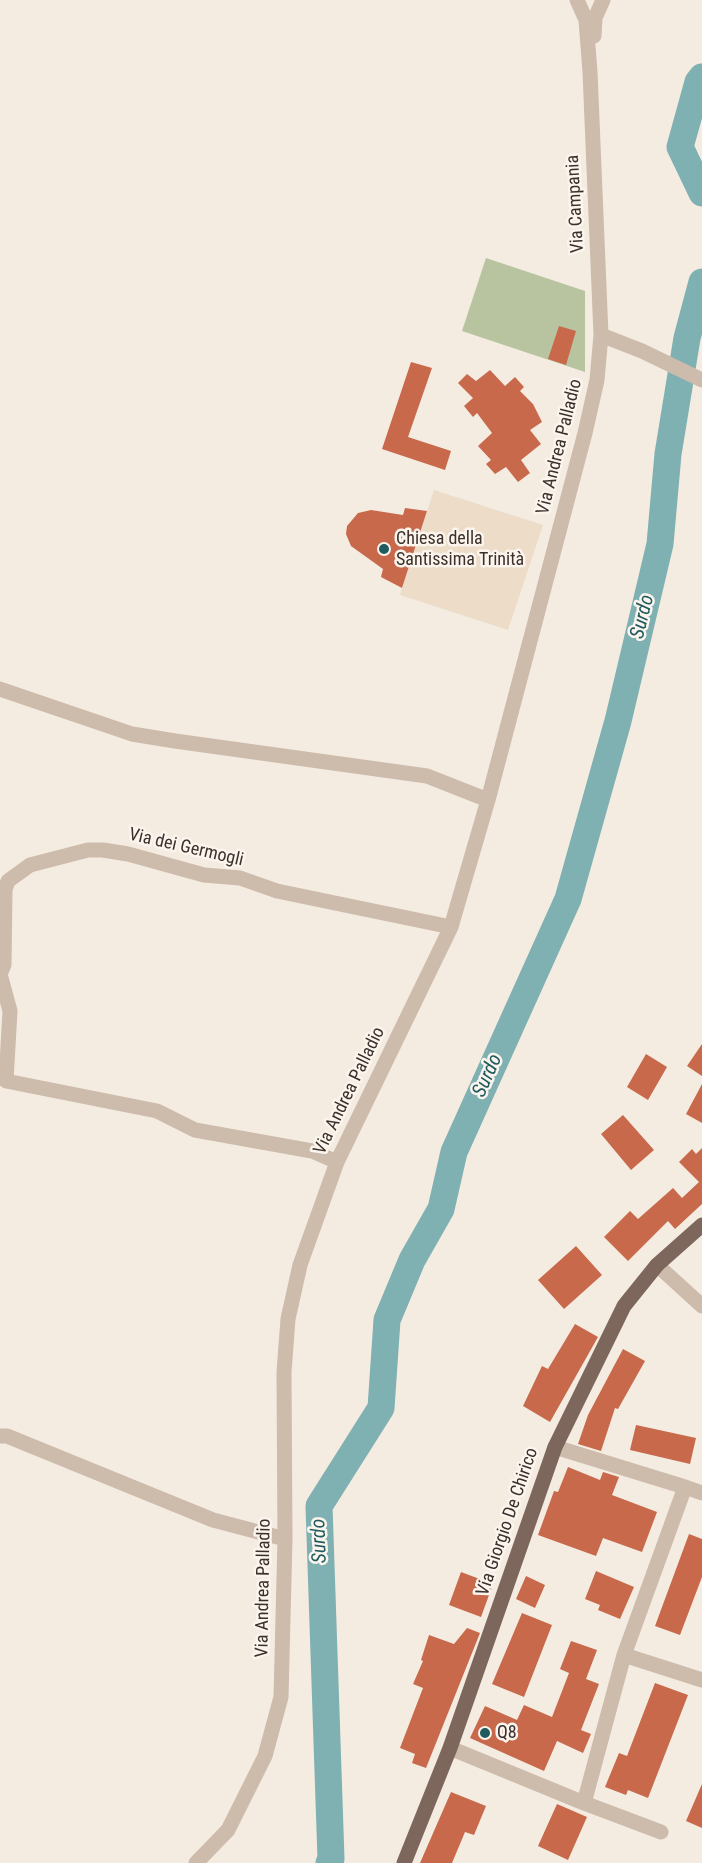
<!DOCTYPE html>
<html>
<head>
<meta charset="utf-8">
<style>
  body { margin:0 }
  canvas { display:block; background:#f4ebe1 }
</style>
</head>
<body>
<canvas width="702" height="1863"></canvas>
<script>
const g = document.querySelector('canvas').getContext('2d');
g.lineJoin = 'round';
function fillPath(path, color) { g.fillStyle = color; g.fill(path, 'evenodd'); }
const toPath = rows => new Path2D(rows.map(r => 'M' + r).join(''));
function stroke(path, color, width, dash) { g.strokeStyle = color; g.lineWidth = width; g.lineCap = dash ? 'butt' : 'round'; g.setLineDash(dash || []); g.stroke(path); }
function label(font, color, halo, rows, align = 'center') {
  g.font = font + ' "Roboto Condensed",sans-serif'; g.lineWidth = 5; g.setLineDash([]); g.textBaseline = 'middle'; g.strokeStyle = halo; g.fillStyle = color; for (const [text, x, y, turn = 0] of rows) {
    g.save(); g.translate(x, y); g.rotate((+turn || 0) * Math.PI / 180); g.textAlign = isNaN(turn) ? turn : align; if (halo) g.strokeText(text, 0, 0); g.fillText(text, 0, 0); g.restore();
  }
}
fillPath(toPath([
  [486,258,585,291,585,372,462,331]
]), '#b8c4a0');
fillPath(toPath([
  [434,490,543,525,508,630,400,595]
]), '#ecdcc8');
stroke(toPath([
  [702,77,698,82,680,147,702,193],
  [329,1863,331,1859,319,1506,381,1408,387,1320,412,1260,441,1209,454,1152,568,899,618,721,660,544,668,454,687,338,702,282]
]), '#7fb0b2', 27);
fillPath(toPath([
  [559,326,576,331,566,365,548,359],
  [411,362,432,368,408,437,451,451,445,470,382,449],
  [490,370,505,386,515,377,524,387,520,391,533,404,542,422,530,430,541,444,521,460,530,473,518,482,506,467,495,474,486,464,491,460,478,446,492,433,477,413,473,417,464,406,473,398,458,383,467,374,476,381],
  [405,508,427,511,402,588,381,577,383,569,351,546,346,534,347,526,358,513,371,510,403,515],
  [702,1044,702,1076,687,1066],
  [646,1054,667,1067,648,1100,627,1087],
  [702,1084,702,1123,686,1114],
  [623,1115,654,1150,631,1170,601,1134],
  [702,1148,702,1204,675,1229,668,1221,628,1261,604,1237,630,1211,638,1219,673,1188,682,1198,699,1182,679,1162,692,1149,696,1154],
  [576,1246,602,1275,564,1309,538,1280],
  [575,1324,598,1337,550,1422,523,1406,542,1366,548,1369],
  [623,1349,645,1361,618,1409,615,1408,601,1451,578,1444,588,1415],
  [636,1425,696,1438,690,1464,630,1450],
  [568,1467,600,1480,603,1472,619,1477,612,1495,657,1512,642,1552,603,1538,596,1556,538,1535,554,1491,558,1492],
  [689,1534,702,1539,702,1577,680,1635,655,1626],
  [596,1571,634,1587,620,1619,598,1610,600,1605,585,1599],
  [461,1572,493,1584,481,1617,449,1605],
  [526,1576,545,1585,535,1608,516,1599],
  [522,1613,552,1625,524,1697,492,1684],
  [467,1628,480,1633,426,1768,412,1763,415,1754,400,1748,423,1688,413,1684,423,1661,421,1660,429,1635,454,1644],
  [571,1641,597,1650,586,1679,599,1684,581,1730,591,1734,583,1753,557,1741,544,1771,470,1738,485,1706,517,1720,524,1705,552,1717,569,1673,560,1669],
  [655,1683,688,1695,648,1798,628,1790,626,1795,605,1787,619,1753,627,1756],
  [702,1784,702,1828,686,1821],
  [451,1792,486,1806,474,1835,465,1832,452,1863,420,1863],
  [557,1804,587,1817,568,1860,538,1846]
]), '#c8694b');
stroke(toPath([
  [594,36,595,18,603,0],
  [601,335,642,351,702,380],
  [0,689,132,734,175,741,427,776,488,800],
  [0,974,4,965,5,890,8,881,30,865,88,850,103,850,128,854,204,875,240,878,277,891,451,927],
  [0,974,10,1011,6,1081,157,1111,195,1130,312,1151,337,1162],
  [657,1265,702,1306],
  [0,1436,7,1436,213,1520,285,1539],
  [555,1447,685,1487,624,1655,584,1803],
  [685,1487,702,1493],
  [624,1655,702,1680],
  [450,1748,584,1803,661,1832],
  [196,1863,228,1830,265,1756,281,1697,285,1539,284,1372,288,1319,300,1265,337,1162,451,927,488,800,585,433,597,380,601,335,590,72,586,20,577,0]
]), '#cdbbac', 15);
stroke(toPath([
  [404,1863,450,1748,555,1447,624,1306,657,1265,702,1225]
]), '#7d675c', 15);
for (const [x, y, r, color] of [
  [384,549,6,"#1f5a5e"],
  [485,1733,6,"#1f5a5e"]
]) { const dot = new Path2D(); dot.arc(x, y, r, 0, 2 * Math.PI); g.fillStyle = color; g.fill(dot); stroke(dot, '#fbf5ee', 2); }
label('18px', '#3b302b', '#fbf5ee', [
  ["Via Campania",576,204,-93],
  ["Via Andrea Palladio",560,447,-76],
  ["Via dei Germogli",186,848,13],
  ["Via Andrea Palladio",350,1091,-64],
  ["Via Giorgio De Chirico",508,1522,-71],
  ["Via Andrea Palladio",264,1588,-89]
]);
label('18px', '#3b302b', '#fbf5ee', [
  ["Chiesa della",396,539],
  ["Santissima Trinità",396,560],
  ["Q8",497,1733]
], 'left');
label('italic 20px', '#1f5a5e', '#fbf5ee', [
  ["Surdo",643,617,-76],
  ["Surdo",488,1076,-66],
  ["Surdo",320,1541,-92]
]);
</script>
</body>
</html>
